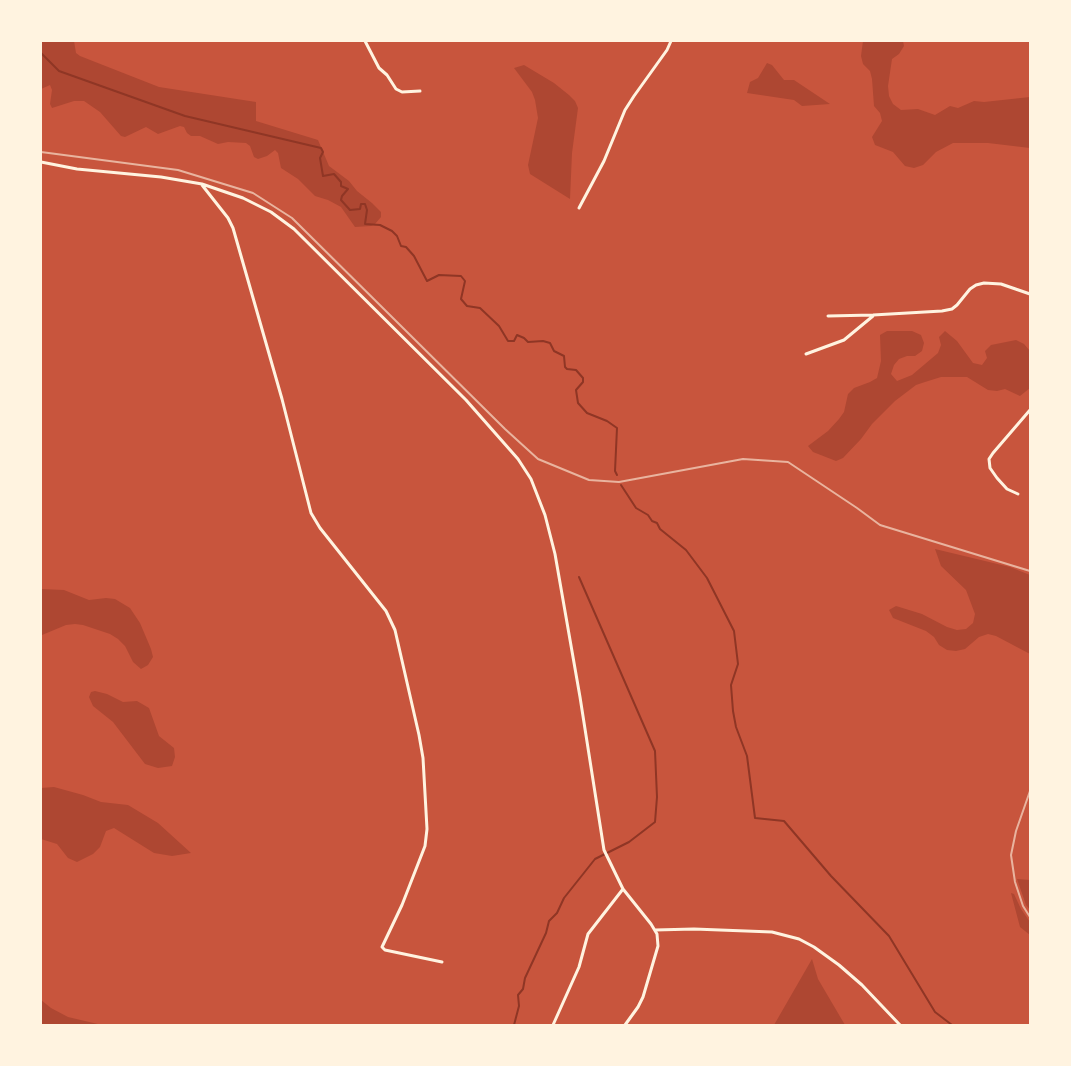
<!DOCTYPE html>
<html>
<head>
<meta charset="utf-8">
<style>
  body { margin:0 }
  #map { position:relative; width:1071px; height:1066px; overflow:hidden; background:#c8553d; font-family:"IBM Plex Serif",serif }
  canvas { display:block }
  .frame { position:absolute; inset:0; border:42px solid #fff3e0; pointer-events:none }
</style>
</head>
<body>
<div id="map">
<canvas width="1071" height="1066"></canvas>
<div class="frame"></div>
</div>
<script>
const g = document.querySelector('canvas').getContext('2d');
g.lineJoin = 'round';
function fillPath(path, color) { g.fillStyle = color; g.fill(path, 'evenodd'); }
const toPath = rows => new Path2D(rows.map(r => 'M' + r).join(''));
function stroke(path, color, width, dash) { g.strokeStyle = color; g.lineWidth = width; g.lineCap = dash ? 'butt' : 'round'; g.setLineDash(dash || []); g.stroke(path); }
fillPath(toPath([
  [41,41,74,41,76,53,80,56,159,87,256,102,256,121,318,140,329,166,349,181,357,191,372,203,381,212,381,217,375,224,371,226,355,227,341,207,328,200,315,196,298,179,281,168,278,153,275,150,267,156,258,159,254,157,250,146,246,143,228,142,218,144,200,136,191,136,187,133,184,127,180,126,158,134,146,127,125,137,121,136,100,112,84,101,74,101,52,108,50,104,52,90,50,85,41,89],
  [863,41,903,41,904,46,899,54,892,59,888,86,889,96,893,104,901,110,918,109,935,115,950,106,958,108,974,101,984,102,1030,97,1030,148,988,143,953,143,936,152,923,165,914,168,905,166,893,152,875,145,872,137,882,121,880,113,874,106,872,79,870,71,863,64,861,56],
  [767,63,772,65,784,80,794,80,830,104,802,106,794,100,747,93,750,82,758,78],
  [524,65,554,83,569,95,575,101,578,108,572,153,570,199,530,174,528,165,538,118,535,100,532,92,514,68],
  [887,331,912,331,921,335,924,343,922,351,915,356,907,356,899,359,894,365,891,374,897,381,912,375,938,353,941,345,939,337,945,331,957,341,973,363,982,365,987,358,985,351,991,345,1016,340,1024,344,1030,351,1030,388,1020,396,1005,389,997,391,988,390,967,377,941,377,925,382,916,385,895,401,872,424,861,439,843,458,836,461,813,452,808,446,828,431,839,419,844,412,848,394,854,388,870,382,877,378,881,361,880,335],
  [935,549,1010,567,1030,575,1030,654,996,636,988,634,979,637,965,649,956,651,947,650,939,645,934,637,926,631,893,618,889,610,896,606,922,614,947,627,957,630,966,629,973,623,975,614,966,590,941,566],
  [41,589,64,590,89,600,106,598,115,599,130,608,140,623,151,649,153,657,148,665,141,669,133,662,125,646,118,639,110,634,83,625,75,624,66,625,42,635],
  [95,691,107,694,123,702,137,701,149,708,159,736,174,748,175,757,172,766,158,768,145,764,113,722,93,706,89,697,91,692],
  [54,787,83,795,101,802,128,805,158,823,191,853,172,856,154,853,114,828,106,831,100,847,93,854,77,862,68,858,57,844,41,839,41,788],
  [1017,879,1030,880,1030,910,1026,905],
  [1011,893,1014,894,1021,909,1030,922,1030,935,1020,927],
  [812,959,818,979,845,1025,774,1025],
  [41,1000,51,1008,68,1017,102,1025,41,1025]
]), '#ae4732');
stroke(toPath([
  [41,53,59,71,185,116,321,148,323,152,320,158,323,176,334,174,341,182,341,186,348,189,342,196,341,200,350,210,360,209,361,204,365,204,367,210,365,224,380,225,392,231,397,236,401,246,406,247,414,256,427,281,439,275,461,276,465,281,461,299,467,306,480,308,499,326,508,341,514,341,517,335,524,338,528,342,543,341,550,343,554,351,564,356,565,367,567,369,576,370,583,378,583,382,576,390,578,403,587,413,607,421,617,428,615,471,617,475],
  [621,485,636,508,648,515,652,521,657,523,660,529,686,550,707,578,734,631,738,664,731,685,733,711,736,727,747,756,755,818,784,821,831,876,889,936,935,1012,952,1025],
  [514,1025,519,1006,518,995,523,989,525,978,546,933,549,921,557,913,564,898,595,859,629,842,655,822,657,797,655,751,579,577]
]), '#8f3625', 2);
stroke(toPath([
  [365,41,379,68,387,75,396,89,402,92,420,91],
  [41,162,77,169,161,177,202,184,243,198,271,212,294,229,466,400,518,459,531,479,545,515,555,554,580,697,604,850,623,889,651,924,657,934,658,946,643,997,638,1007,625,1025],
  [202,185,228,218,233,228,282,399,311,513,320,528,386,611,395,630,419,735,423,758,427,829,425,846,402,905,382,947,385,950,442,962],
  [579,208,604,161,625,110,634,96,667,50,671,41],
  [828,316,873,315,942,311,952,309,957,305,970,289,976,285,984,283,1001,284,1030,294],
  [806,354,844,340,873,316],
  [1018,494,1007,489,997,478,990,468,989,459,993,453,1030,410],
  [655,930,694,929,772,932,799,939,814,947,839,965,862,985,900,1025],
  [553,1025,579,967,588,934,623,889]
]), '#fff3e0', 3);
stroke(toPath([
  [41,152,178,170,253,193,292,218,505,429,538,459,589,480,619,482,743,459,788,462,857,508,880,525,1030,571],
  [1030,791,1016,831,1011,855,1015,882,1023,906,1030,917]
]), '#e9b49f', 2);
</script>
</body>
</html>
